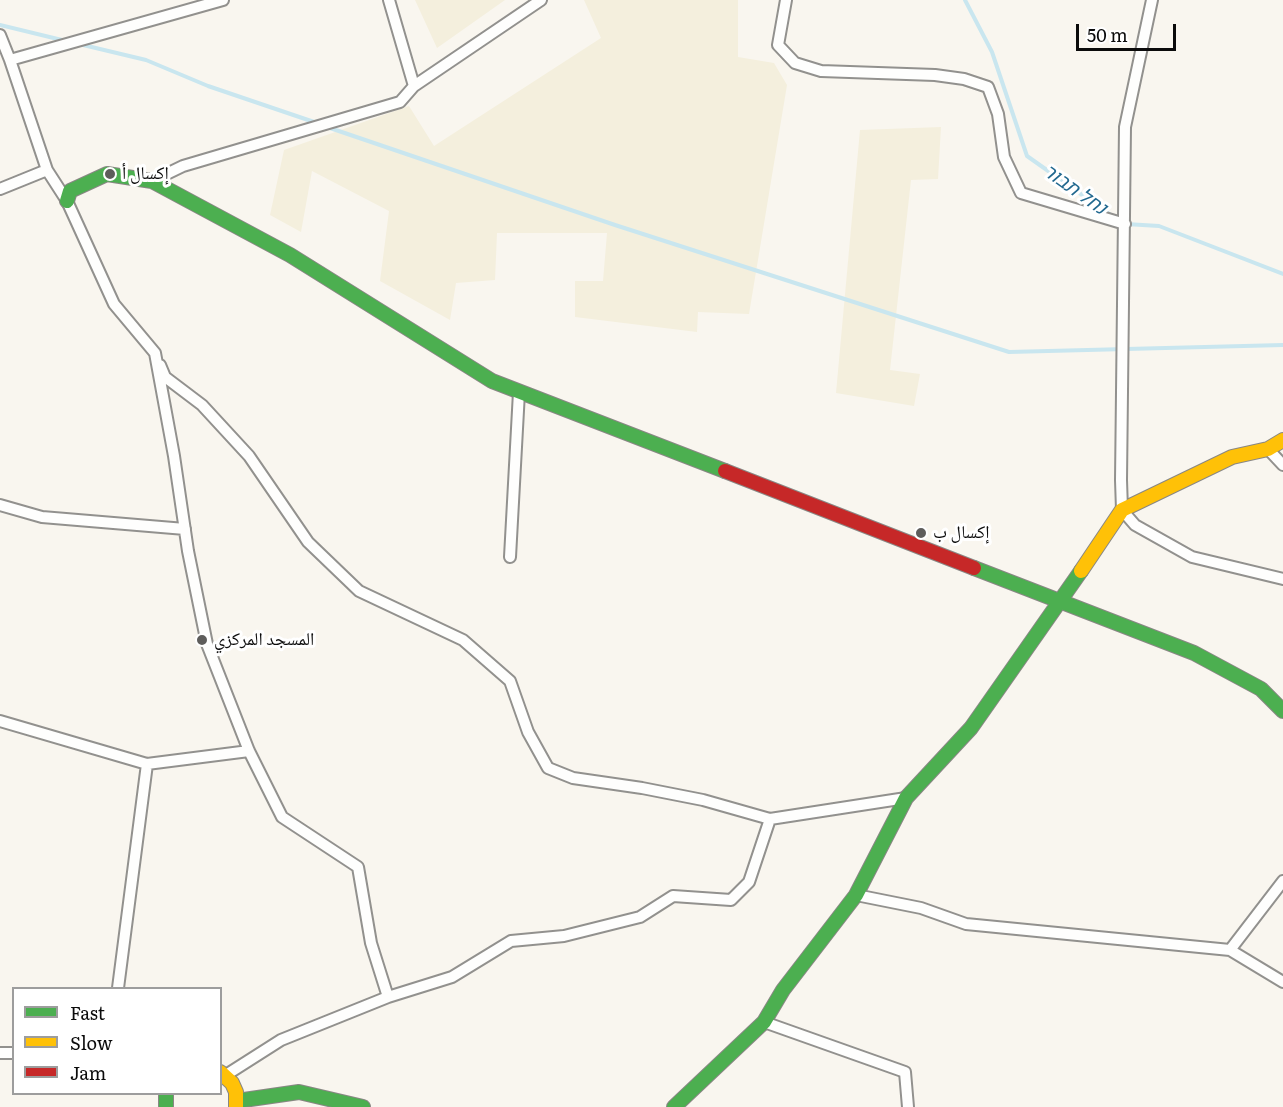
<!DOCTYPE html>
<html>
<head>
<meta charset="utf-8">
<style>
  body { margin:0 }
  #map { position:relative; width:1283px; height:1107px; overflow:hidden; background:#f9f6ef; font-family:Literata,serif }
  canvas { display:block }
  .legend { position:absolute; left:12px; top:987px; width:210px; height:108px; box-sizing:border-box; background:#fff; border:2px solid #9d9d9d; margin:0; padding:8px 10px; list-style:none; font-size:18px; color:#0b0b0b }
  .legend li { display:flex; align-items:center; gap:12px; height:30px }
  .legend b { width:30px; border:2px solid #9d9d9d }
  .scale { position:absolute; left:1076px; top:24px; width:100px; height:27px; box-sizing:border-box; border:3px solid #0b0b0b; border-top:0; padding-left:8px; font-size:18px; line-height:21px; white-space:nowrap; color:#0b0b0b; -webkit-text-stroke:4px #fff; paint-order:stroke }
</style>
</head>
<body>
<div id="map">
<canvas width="1283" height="1107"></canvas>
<ul class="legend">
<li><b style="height:8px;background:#4caf50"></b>Fast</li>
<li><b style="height:8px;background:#ffc107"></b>Slow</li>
<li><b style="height:8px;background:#c62828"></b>Jam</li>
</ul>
<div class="scale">50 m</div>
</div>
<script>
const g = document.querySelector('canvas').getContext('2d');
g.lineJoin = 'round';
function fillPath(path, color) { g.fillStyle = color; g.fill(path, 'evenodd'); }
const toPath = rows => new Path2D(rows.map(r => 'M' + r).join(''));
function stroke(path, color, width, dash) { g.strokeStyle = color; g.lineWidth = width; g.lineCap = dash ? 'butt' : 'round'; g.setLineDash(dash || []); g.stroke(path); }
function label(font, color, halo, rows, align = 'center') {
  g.font = font + ' Literata,"Noto Naskh Arabic",Heebo,serif'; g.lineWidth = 6; g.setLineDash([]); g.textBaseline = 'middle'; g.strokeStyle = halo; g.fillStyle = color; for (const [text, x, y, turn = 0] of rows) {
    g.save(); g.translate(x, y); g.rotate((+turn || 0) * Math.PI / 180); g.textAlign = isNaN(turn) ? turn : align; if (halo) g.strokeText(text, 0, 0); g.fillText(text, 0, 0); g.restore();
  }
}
fillPath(toPath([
  [415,0,505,0,437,48],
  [584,0,738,0,738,57,774,63,787,85,749,314,698,312,697,332,575,317,575,281,603,281,607,233,497,233,495,280,456,283,450,320,380,281,389,211,312,171,301,232,270,215,284,150,409,106,434,146,601,38],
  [941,127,938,179,911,180,890,370,920,374,914,406,836,393,860,130]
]), '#f4efdd');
stroke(toPath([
  [965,0,992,52,1027,156,1112,216],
  [0,25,66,41],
  [79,44,146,60,208,86,317,123],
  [327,127,615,225,1009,352,1283,345],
  [1126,224,1159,226,1283,274]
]), '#c9e6ef', 4);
const street = toPath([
  [389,0,414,86],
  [786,0,778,45,795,63,821,71,935,75,964,79,988,87,998,114,1004,157,1021,193,1125,224],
  [1152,0,1125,127,1121,480,1122,510,1135,525,1192,557,1283,579],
  [0,35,10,60,47,170,67,201,114,304,155,353,174,456,188,551,207,644,249,751,282,817,358,867,371,943,388,997],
  [10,60,223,0],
  [152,181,183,166,400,102,414,86,541,0],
  [0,189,47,170],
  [160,365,165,377,202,405,249,456,308,542,359,591,463,640,510,681,528,732,548,768,573,778,642,788,703,800,770,819],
  [1268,449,1283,465],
  [0,505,42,517,185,529],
  [510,557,519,392],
  [0,721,147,764,249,751],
  [856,895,921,908,966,924,1230,950,1283,881],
  [1230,950,1283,982],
  [118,988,147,764],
  [764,1022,905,1072,908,1107],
  [0,1053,14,1053],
  [226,1075,281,1040,388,997,452,977,511,941,564,936,640,917,673,896,731,900,749,882,770,819,906,798]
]);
const fast = toPath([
  [67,201,70,191,107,174,152,181,290,255,492,381,725,471],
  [974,568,1194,653,1261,689,1283,711],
  [166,1094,166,1107],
  [237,1101,299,1092,363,1107],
  [674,1107,764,1022,783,990,856,895,906,798,971,728,1081,571]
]);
const slow = toPath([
  [1081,571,1122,510,1232,457,1268,449,1283,440],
  [220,1072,232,1083,236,1092,236,1107]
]);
const jam = toPath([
  [725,471,974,568]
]);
stroke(street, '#92918e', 14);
stroke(fast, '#898784', 16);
stroke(slow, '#898784', 16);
stroke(jam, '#898784', 16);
stroke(street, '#fefefd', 10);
stroke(fast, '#4caf50', 14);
stroke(slow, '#ffc107', 14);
stroke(jam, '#c62828', 14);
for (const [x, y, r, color] of [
  [110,174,6,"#5e5d5b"],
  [921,533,6,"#5e5d5b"],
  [202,640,6,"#5e5d5b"]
]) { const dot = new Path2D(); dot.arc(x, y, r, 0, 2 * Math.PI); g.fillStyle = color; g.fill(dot); stroke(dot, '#fff', 2); }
label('18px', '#0b0b0b', '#fff', [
  ["إكسال أ",122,174],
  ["إكسال ب",933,533],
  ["المسجد المركزي",214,640]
], 'left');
label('italic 20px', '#22698f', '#fff', [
  ["נחל תבור",1075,190,35]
]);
</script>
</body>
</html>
